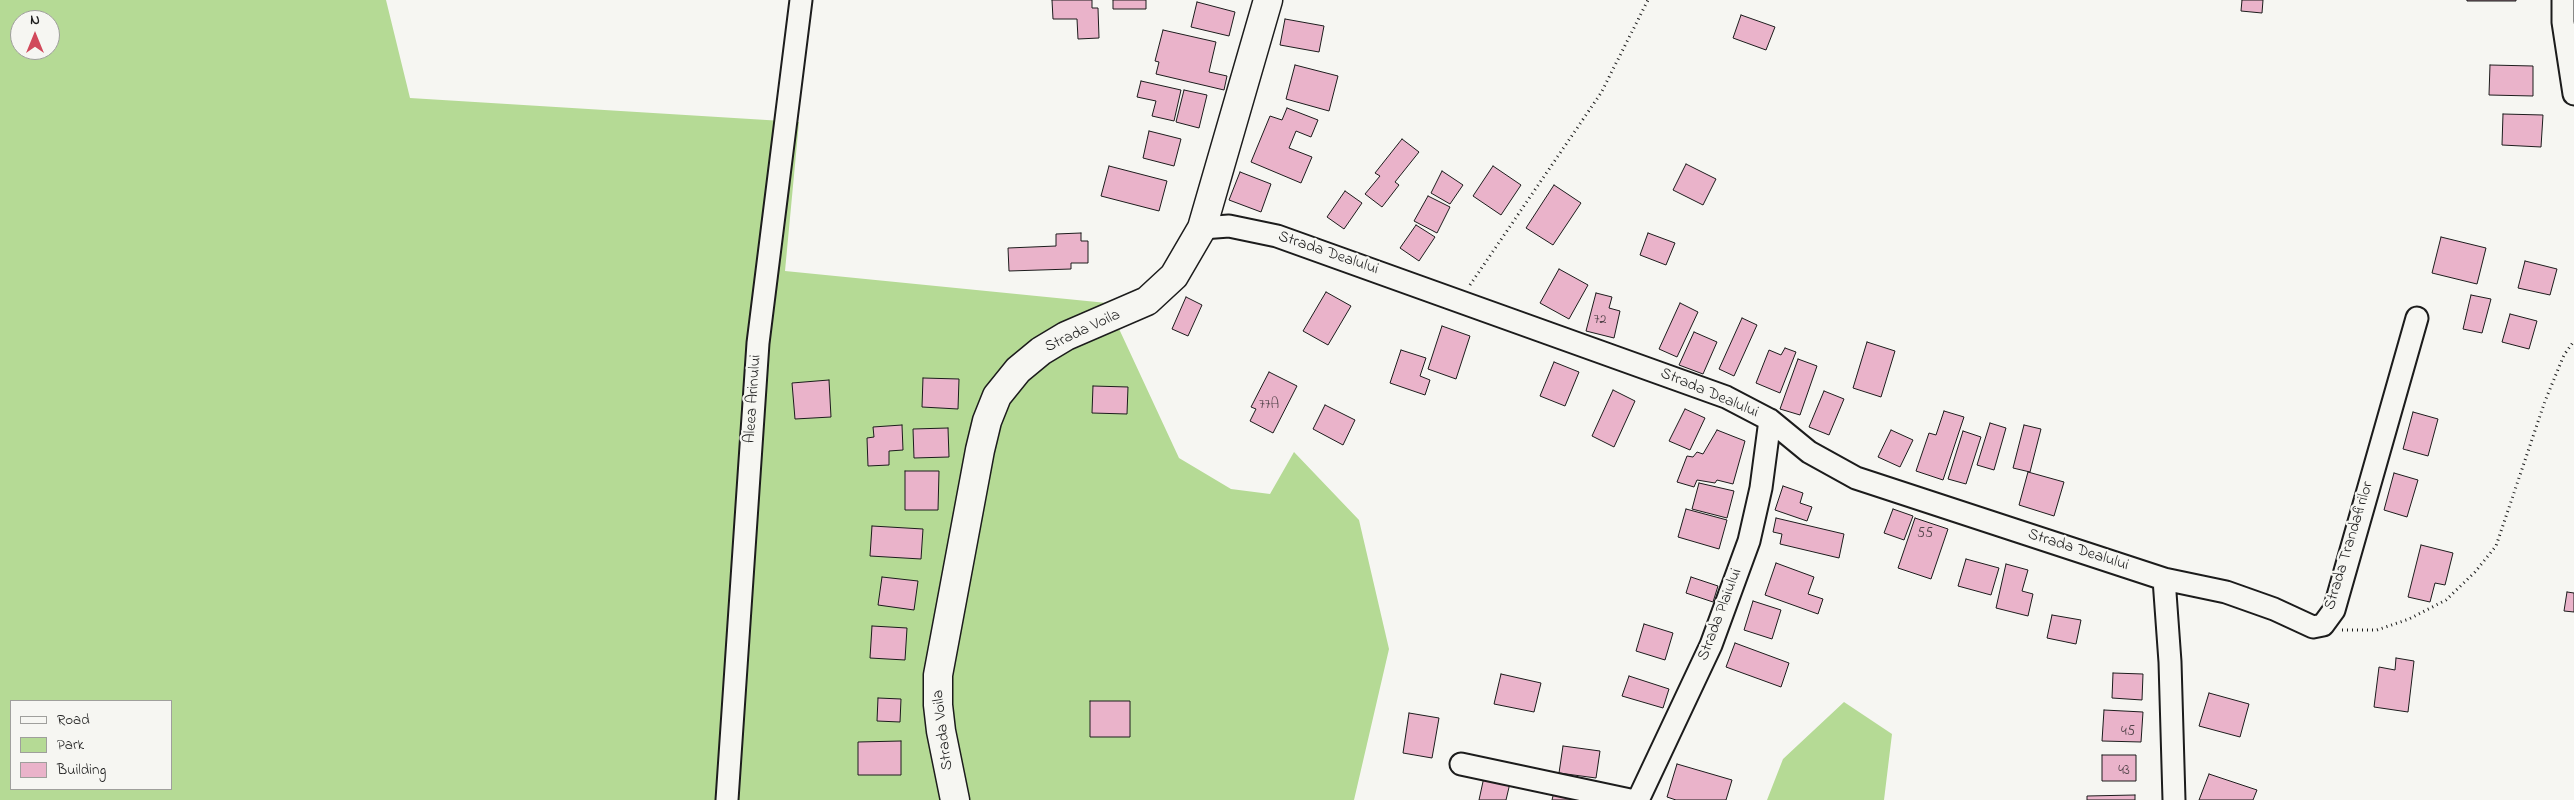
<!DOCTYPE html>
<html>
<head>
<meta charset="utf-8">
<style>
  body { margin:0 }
  #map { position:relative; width:2574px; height:800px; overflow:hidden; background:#f6f6f2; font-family:"Indie Flower",sans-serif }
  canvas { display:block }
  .legend { position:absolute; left:10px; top:700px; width:162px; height:90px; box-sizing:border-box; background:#f6f6f2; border:1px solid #9f9f9c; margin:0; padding:6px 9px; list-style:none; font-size:15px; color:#1c1c1c }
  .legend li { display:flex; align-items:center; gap:10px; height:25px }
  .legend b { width:25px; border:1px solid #9f9f9c }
  .north { position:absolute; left:10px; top:10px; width:50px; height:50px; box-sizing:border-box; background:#f6f6f2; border:1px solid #9f9f9c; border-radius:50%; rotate:0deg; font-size:14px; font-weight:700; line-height:20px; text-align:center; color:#1c1c1c }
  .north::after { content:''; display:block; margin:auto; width:18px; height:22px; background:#d1495b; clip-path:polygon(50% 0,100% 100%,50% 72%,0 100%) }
</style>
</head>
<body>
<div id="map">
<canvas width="2574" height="800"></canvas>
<ul class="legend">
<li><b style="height:6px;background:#f6f6f2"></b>Road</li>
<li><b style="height:14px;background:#b5da95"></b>Park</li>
<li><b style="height:14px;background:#eab3ca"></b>Building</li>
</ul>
<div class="north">N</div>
</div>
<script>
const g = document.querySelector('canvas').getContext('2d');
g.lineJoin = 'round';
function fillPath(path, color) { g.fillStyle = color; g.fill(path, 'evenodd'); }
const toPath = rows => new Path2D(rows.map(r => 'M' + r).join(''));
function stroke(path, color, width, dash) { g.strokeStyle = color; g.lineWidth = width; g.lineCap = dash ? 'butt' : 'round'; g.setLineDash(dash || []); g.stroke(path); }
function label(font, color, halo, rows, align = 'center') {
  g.font = font + ' "Indie Flower",sans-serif'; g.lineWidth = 4.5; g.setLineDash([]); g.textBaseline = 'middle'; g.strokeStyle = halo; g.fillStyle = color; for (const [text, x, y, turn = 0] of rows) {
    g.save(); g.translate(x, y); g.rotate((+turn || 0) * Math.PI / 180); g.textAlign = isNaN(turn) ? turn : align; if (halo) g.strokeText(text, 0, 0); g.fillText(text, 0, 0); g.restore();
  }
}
fillPath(toPath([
  [0,0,386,0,410,98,799,122,785,271,1107,303,1179,458,1231,489,1270,494,1294,452,1359,520,1389,649,1354,800,0,800],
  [20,20,50,20,50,50,20,50],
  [11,701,171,701,171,789,11,789],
  [1844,702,1892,734,1884,800,1767,800,1783,759]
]), '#b5da95');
const building = toPath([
  [1052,0,1092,0,1092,8,1098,8,1099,38,1078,39,1077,19,1053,19,1052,0],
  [1113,0,1146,0,1146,9,1113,9,1113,0],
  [2242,0,2263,0,2262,13,2241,11,2242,0],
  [2467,0,2516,0,2516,1,2467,1,2467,0],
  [1197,2,1235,12,1229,36,1191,27,1197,2],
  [1741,15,1775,27,1766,50,1733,38,1741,15],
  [1285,19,1324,26,1319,52,1280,45,1285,19],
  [1163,30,1216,42,1209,72,1227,76,1224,90,1156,74,1159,62,1155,61,1163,30],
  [1295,65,1338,76,1329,111,1286,99,1295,65],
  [2490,65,2533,66,2533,96,2489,95,2490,65],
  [1141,81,1181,90,1174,121,1152,116,1156,101,1137,97,1141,81],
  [1184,90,1207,95,1199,128,1176,122,1184,90],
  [1287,108,1318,120,1311,137,1296,131,1289,148,1312,157,1301,183,1251,162,1270,116,1282,120,1287,108],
  [2503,114,2543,115,2541,147,2502,145,2503,114],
  [1149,131,1181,139,1174,166,1143,158,1149,131],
  [1402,139,1419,152,1395,182,1399,185,1382,207,1365,194,1380,176,1375,173,1402,139],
  [1686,164,1716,179,1703,205,1673,190,1686,164],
  [1109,166,1167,181,1159,211,1101,196,1109,166],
  [1493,166,1521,185,1501,215,1473,196,1493,166],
  [1442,171,1463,185,1450,204,1431,193,1442,171],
  [1240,172,1271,184,1261,212,1229,200,1240,172],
  [1554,185,1581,203,1553,245,1526,228,1554,185],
  [1345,191,1362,203,1344,229,1327,217,1345,191],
  [1428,196,1450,207,1437,233,1414,221,1428,196],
  [1416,225,1435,237,1419,261,1400,248,1416,225],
  [1081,233,1081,241,1088,241,1088,263,1071,263,1071,269,1009,271,1008,248,1056,246,1056,234,1081,233],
  [1648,233,1675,243,1666,265,1640,255,1648,233],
  [2441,237,2486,248,2477,284,2432,273,2441,237],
  [2525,261,2557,269,2550,295,2518,288,2525,261],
  [1559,269,1588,285,1569,319,1540,303,1559,269],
  [1326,292,1351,306,1328,345,1303,331,1326,292],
  [1596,293,1612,297,1609,308,1620,311,1614,338,1586,331,1596,293],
  [2471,295,2491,299,2482,333,2463,329,2471,295],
  [1186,297,1202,305,1188,336,1172,329,1186,297],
  [1680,303,1698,312,1677,357,1659,349,1680,303],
  [2510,314,2537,321,2529,349,2502,342,2510,314],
  [1742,318,1757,325,1734,376,1719,369,1742,318],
  [1442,326,1470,336,1456,379,1428,369,1442,326],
  [1694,332,1717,342,1703,374,1679,365,1694,332],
  [1867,342,1895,351,1881,397,1853,388,1867,342],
  [1785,348,1796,352,1780,393,1756,383,1769,350,1781,355,1785,348],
  [1401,350,1426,358,1420,376,1430,380,1425,395,1390,383,1401,350],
  [1798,359,1817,366,1800,415,1780,409,1798,359],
  [1554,362,1579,372,1565,406,1540,396,1554,362],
  [1269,372,1297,386,1273,433,1250,421,1256,409,1251,407,1269,372],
  [923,378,959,379,958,409,922,407,923,378],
  [829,380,831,417,795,419,792,383,829,380],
  [1093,386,1128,387,1127,414,1092,413,1093,386],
  [1613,390,1635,401,1614,447,1592,436,1613,390],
  [1824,391,1844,399,1829,435,1809,427,1824,391],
  [1325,405,1355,420,1343,445,1313,429,1325,405],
  [1685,409,1705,418,1690,450,1669,441,1685,409],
  [1944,411,1964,417,1943,480,1916,471,1929,433,1936,435,1944,411],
  [2413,412,2438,419,2428,456,2403,449,2413,412],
  [1990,423,2006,428,1994,470,1977,465,1990,423],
  [902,425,903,450,889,451,889,465,868,466,867,438,874,437,873,427,902,425],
  [2024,425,2041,429,2030,472,2013,468,2024,425],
  [948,428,949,457,914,458,913,429,948,428],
  [1717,430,1745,441,1733,484,1717,480,1715,483,1697,480,1694,487,1677,482,1687,456,1693,457,1697,452,1703,454,1717,430],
  [1891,430,1913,440,1900,467,1878,457,1891,430],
  [1963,431,1981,437,1966,484,1948,479,1963,431],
  [905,471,939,471,938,510,905,510,905,471],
  [2028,472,2064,482,2054,516,2019,505,2028,472],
  [2394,473,2418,480,2407,517,2384,510,2394,473],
  [1699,483,1734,491,1727,518,1692,509,1699,483],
  [1783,486,1803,493,1800,503,1812,507,1807,521,1775,510,1783,486],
  [1686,509,1727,520,1719,549,1678,537,1686,509],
  [1893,509,1913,516,1904,540,1884,533,1893,509],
  [1776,518,1844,534,1839,558,1780,544,1782,534,1773,532,1776,518],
  [1915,518,1948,529,1931,579,1898,568,1915,518],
  [872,526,923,529,921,559,870,556,872,526],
  [2421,545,2453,553,2445,585,2435,583,2430,602,2408,597,2421,545],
  [1966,559,1999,568,1991,595,1958,586,1966,559],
  [1776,563,1814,577,1808,594,1823,599,1818,614,1765,595,1776,563],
  [2006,564,2028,570,2022,591,2033,594,2028,616,1996,608,2006,564],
  [882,577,918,581,914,610,878,605,882,577],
  [1691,577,1718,586,1713,602,1686,593,1691,577],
  [2567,592,2574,593,2574,612,2564,611,2567,592],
  [1753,601,1781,610,1772,639,1744,630,1753,601],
  [2052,615,2081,620,2076,644,2047,638,2052,615],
  [1644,624,1673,633,1665,660,1636,651,1644,624],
  [872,626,907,628,905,660,870,658,872,626],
  [1735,643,1789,663,1781,687,1726,667,1735,643],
  [2396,658,2414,661,2408,712,2374,707,2379,667,2395,670,2396,658],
  [2113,673,2143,674,2142,700,2112,698,2113,673],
  [1501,674,1541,683,1534,712,1494,704,1501,674],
  [1629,676,1669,689,1663,708,1622,696,1629,676],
  [2209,693,2249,704,2240,737,2199,726,2209,693],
  [878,698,901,699,900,722,877,721,878,698],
  [1090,701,1130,701,1130,737,1090,737,1090,701],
  [2104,710,2143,712,2141,742,2102,741,2104,710],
  [1409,713,1439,718,1432,758,1403,753,1409,713],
  [901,741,901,775,858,775,858,742,901,741],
  [1563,746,1600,751,1596,778,1559,773,1563,746],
  [2102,755,2136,755,2136,781,2102,781,2102,755],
  [1677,764,1732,780,1726,800,1676,800,1667,797,1677,764],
  [2209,774,2257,790,2253,800,2199,800,2209,774],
  [1484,777,1510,783,1506,800,1479,800,1484,777],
  [1554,792,1589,800,1552,800,1554,792],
  [2135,795,2135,800,2087,800,2087,796,2135,795]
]);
fillPath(building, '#eab3ca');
stroke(building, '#1c1c1c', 1);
const street = toPath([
  [2563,0,2563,22,2574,94],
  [1202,228,1229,226,1277,236,1726,397,1770,420,1809,452,1856,478,2164,579,2170,662,2174,800],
  [2164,579,2226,592,2274,609,2313,627,2323,625,2334,610,2417,318],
  [1461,764,1630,800],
  [727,800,758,343,801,0],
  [1638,800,1711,645,1749,541,1761,488,1770,420]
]);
const secondary = toPath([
  [955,800,941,731,938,705,938,675,980,450,987,421,997,396,1018,370,1041,351,1066,336,1147,301,1174,276,1202,228,1268,0]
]);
stroke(street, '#1c1c1c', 25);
stroke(secondary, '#1c1c1c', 31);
stroke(toPath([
  [1470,285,1601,93,1648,0],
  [2342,630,2377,630,2409,619,2446,600,2475,572,2496,546,2545,401,2564,355,2574,341]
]), '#1c1c1c', 3, [1, 4]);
stroke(street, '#f6f6f2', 21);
stroke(secondary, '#f6f6f2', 28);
label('14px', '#504248', null, [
  ["72",1600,321],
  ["77A",1269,406],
  ["55",1925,535],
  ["45",2128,733],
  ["43",2124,772]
]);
label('16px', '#1c1c1c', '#f6f6f2', [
  ["Strada Dealului",1328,254,19],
  ["Strada Voila",1083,332,-25],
  ["Strada Dealului",1709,394,23],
  ["Aleea Arinului",754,399,-86],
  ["Strada Trandafirilor",2350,546,-73],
  ["Strada Dealului",2078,551,18],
  ["Strada Plaiului",1721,615,-69],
  ["Strada Voila",944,730,-97]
]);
</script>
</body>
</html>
